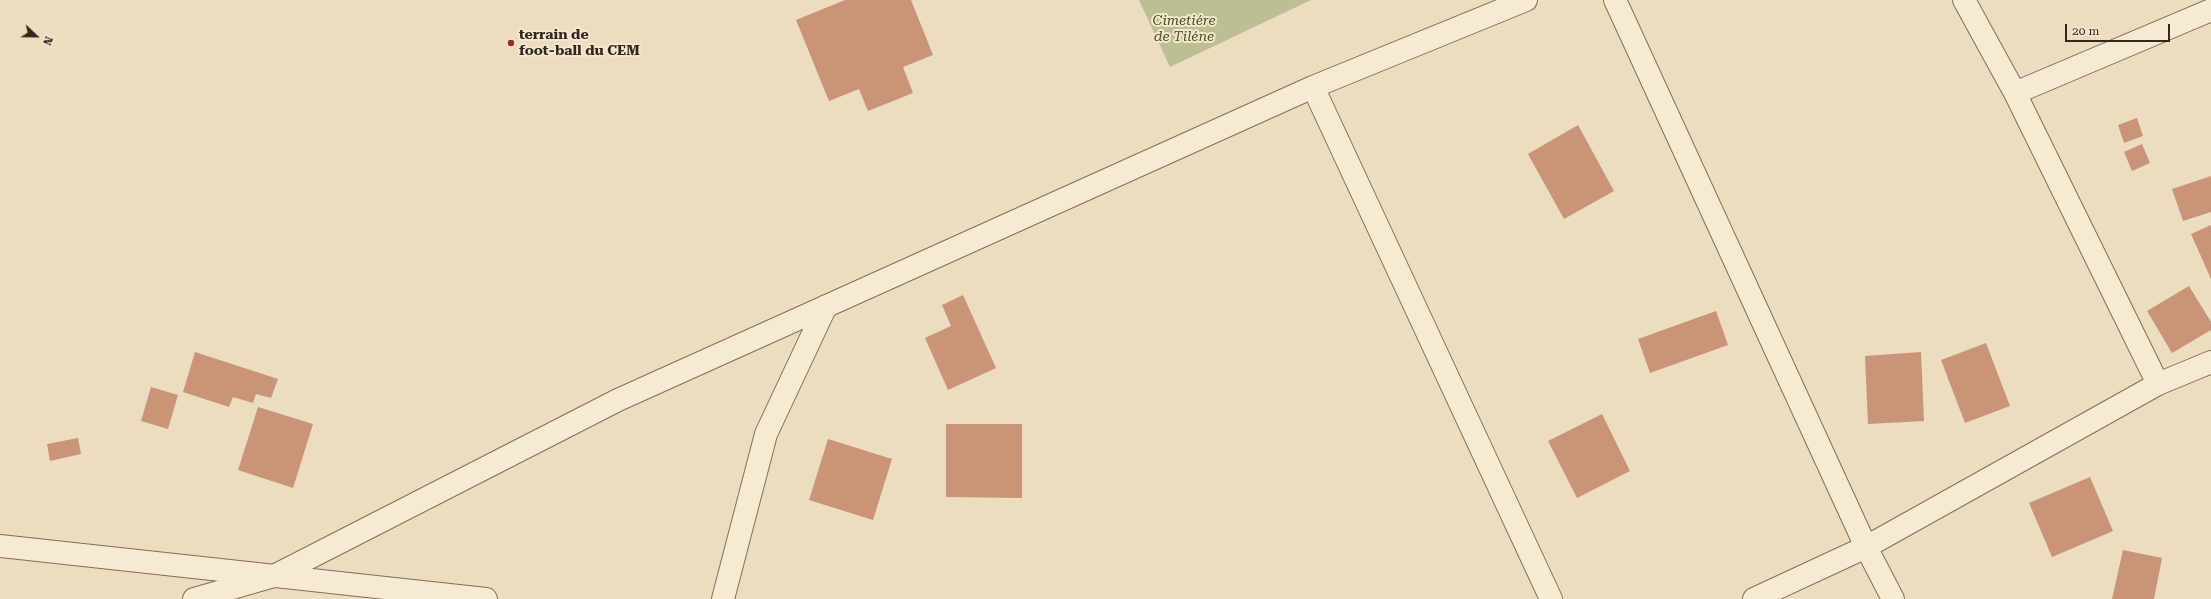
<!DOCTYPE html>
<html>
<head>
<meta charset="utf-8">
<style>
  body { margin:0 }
  #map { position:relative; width:2211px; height:599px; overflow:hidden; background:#ecdcc0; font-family:"Roboto Serif",serif }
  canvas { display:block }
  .north { position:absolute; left:16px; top:16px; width:40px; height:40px; -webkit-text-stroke:3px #f4e7cf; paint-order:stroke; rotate:112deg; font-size:11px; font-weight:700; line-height:16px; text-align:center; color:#34261d }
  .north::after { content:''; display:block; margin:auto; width:14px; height:18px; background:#34261d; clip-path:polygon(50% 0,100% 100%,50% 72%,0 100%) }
  .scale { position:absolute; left:2065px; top:24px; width:105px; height:18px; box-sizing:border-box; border:2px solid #34261d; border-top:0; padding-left:5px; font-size:12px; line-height:14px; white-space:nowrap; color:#34261d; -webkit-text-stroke:3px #f4e7cf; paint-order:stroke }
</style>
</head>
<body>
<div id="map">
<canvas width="2211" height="599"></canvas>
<div class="north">N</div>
<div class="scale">20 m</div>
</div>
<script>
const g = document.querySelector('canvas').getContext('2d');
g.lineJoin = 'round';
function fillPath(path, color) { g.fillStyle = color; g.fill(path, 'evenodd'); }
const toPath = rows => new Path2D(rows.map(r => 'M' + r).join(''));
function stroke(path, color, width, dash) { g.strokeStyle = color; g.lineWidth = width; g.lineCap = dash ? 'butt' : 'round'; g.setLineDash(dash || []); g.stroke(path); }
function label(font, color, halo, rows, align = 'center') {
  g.font = font + ' "Roboto Serif",serif'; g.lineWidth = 4; g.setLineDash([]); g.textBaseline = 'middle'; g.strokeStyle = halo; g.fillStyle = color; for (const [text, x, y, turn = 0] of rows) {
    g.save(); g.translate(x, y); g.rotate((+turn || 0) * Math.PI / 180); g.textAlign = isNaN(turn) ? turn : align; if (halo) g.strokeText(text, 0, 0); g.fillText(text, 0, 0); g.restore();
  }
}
fillPath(toPath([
  [1139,0,1311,0,1170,67]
]), '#bcbe94');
fillPath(toPath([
  [845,0,911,0,933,55,903,67,913,93,868,111,859,89,829,101,796,20],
  [2137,118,2143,136,2124,143,2118,125],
  [1578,125,1614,191,1564,219,1528,154],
  [2142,144,2150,163,2132,171,2124,152],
  [2211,176,2211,212,2183,221,2172,189],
  [2211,225,2211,279,2191,234],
  [2189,286,2211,322,2211,330,2172,353,2147,311],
  [963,295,996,368,948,390,925,338,951,326,942,305],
  [1716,311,1728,345,1650,373,1638,339],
  [1986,343,2010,406,1965,423,1941,360],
  [195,352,278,379,271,398,256,394,253,403,233,397,229,407,183,392],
  [1921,352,1924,421,1868,424,1865,356],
  [151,387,178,395,168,429,141,421],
  [258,407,313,424,293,488,238,470],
  [1602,414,1630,471,1577,498,1548,441],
  [946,424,1022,424,1022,498,946,497],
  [78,438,81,454,50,461,47,444],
  [828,439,892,459,873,520,809,500],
  [2090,477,2113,531,2052,557,2029,503],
  [2123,550,2162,558,2154,599,2112,599]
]), '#c99477');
const street = toPath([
  [1615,0,1866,547,1893,599],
  [1964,0,2015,93,2158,384],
  [1313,87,1551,599],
  [2015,93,2211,10],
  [0,546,486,599],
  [194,599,274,576,618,400,1313,87,1526,0],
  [723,599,766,434,826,306],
  [1754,599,1866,547,2158,384,2211,362]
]);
stroke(street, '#846d59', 24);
stroke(street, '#f7ead2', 22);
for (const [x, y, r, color] of [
  [511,43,4,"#902b32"]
]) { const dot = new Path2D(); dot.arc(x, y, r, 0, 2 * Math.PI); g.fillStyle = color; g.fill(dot); stroke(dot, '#f4e7cf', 1.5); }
label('italic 14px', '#475024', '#f4e7cf', [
  ["Cimetiére",1184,21],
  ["de Tiléne",1184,37]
]);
label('bold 14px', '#34261d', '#f4e7cf', [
  ["terrain de",519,35],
  ["foot-ball du CEM",519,51]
], 'left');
</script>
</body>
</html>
